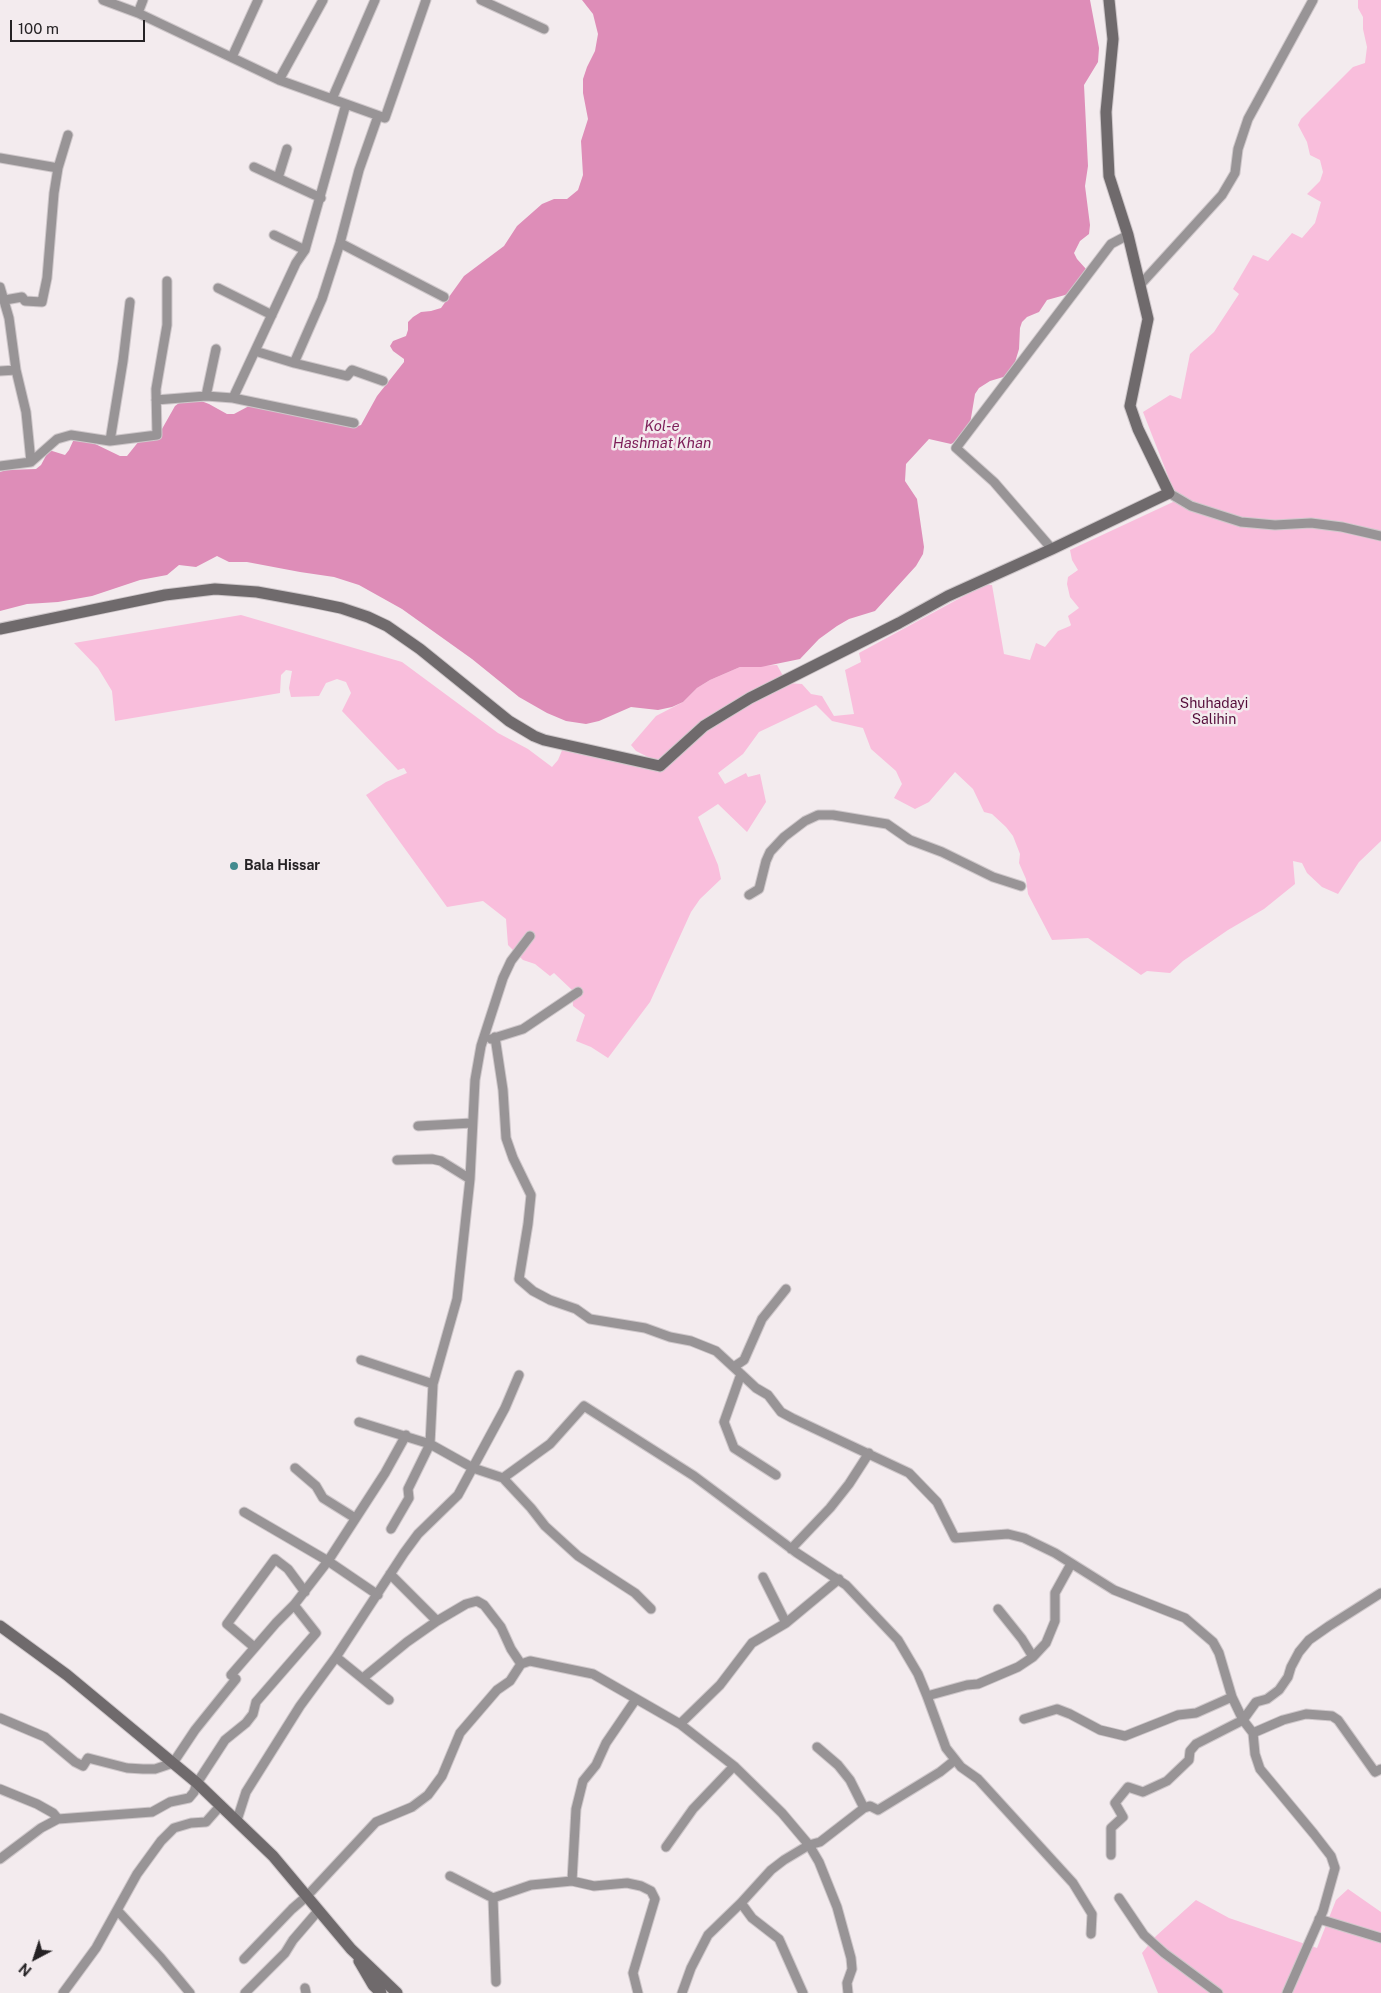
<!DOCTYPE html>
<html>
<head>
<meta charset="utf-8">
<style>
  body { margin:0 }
  #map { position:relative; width:1381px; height:1993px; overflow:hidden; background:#f3ebee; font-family:"Public Sans",sans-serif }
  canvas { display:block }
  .north { position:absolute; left:10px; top:1933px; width:50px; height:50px; -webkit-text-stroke:4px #f3ebee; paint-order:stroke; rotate:220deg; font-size:14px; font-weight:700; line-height:20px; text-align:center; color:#252224 }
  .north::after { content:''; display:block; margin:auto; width:18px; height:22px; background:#252224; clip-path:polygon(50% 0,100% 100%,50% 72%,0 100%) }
  .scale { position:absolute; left:10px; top:20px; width:135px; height:22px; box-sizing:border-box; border:2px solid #252224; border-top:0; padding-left:6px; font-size:15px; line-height:18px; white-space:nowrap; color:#252224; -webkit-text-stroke:4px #f3ebee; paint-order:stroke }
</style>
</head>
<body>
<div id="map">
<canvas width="1381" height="1993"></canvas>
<div class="north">N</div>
<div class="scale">100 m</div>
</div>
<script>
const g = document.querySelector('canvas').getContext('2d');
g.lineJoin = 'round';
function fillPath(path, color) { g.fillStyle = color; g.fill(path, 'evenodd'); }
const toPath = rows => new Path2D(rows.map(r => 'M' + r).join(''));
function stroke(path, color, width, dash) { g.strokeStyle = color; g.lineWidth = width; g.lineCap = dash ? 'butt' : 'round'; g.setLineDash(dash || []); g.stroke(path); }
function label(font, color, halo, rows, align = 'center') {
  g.font = font + ' "Public Sans",sans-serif'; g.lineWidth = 5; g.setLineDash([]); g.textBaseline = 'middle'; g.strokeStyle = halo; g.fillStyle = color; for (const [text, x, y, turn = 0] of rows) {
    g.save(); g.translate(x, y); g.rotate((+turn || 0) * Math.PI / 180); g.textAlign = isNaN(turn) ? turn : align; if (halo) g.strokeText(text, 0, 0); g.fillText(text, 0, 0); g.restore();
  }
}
fillPath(toPath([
  [1358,0,1381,0,1381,841,1359,862,1338,894,1322,887,1307,873,1302,863,1293,861,1295,884,1264,909,1228,930,1183,961,1170,973,1147,971,1141,975,1088,938,1052,940,1028,894,1026,879,1019,863,1020,854,1013,836,1006,827,992,814,984,812,973,789,955,772,929,802,915,809,894,798,902,784,896,771,871,749,863,728,832,721,816,705,759,732,743,754,718,773,725,784,746,773,748,777,760,774,766,802,747,832,718,804,698,817,718,865,721,879,700,899,691,912,650,1002,608,1058,591,1047,576,1041,585,1015,573,1006,572,990,554,973,550,976,535,964,523,960,508,945,506,919,483,901,447,907,366,795,386,782,407,773,404,768,398,770,342,711,351,693,346,682,337,679,326,683,319,696,291,697,289,688,292,671,286,670,281,675,280,693,115,721,112,691,98,668,74,643,241,615,402,662,498,733,528,749,552,767,558,760,563,748,652,759,636,751,631,745,656,716,683,702,697,688,710,680,740,667,777,665,787,683,802,684,811,694,822,696,834,716,854,714,845,670,861,662,859,653,984,585,992,585,1004,654,1030,660,1036,643,1045,647,1058,631,1070,626,1071,625,1068,616,1079,608,1070,597,1067,584,1068,577,1078,570,1072,560,1070,550,1173,502,1168,476,1143,412,1170,395,1181,399,1190,354,1214,332,1239,294,1233,289,1253,255,1268,261,1292,233,1302,238,1315,223,1321,202,1307,194,1320,181,1323,172,1320,160,1310,155,1307,142,1298,125,1301,119,1353,67,1365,63,1367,47,1363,29,1363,17,1358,8],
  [1348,1889,1381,1912,1381,1993,1158,1993,1142,1953,1156,1936,1196,1900,1229,1918,1317,1948,1336,1900]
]), '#f9bedc');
fillPath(toPath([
  [582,0,1090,0,1099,48,1098,62,1084,85,1088,166,1085,186,1090,225,1089,234,1080,241,1074,253,1077,259,1086,269,1078,288,1065,295,1047,300,1039,312,1027,317,1022,322,1020,328,1019,349,1013,369,1010,375,990,381,979,388,975,394,970,424,958,440,951,444,929,439,906,464,905,481,917,499,924,547,923,554,916,566,875,611,849,619,837,626,819,639,800,659,761,667,740,667,710,680,697,688,683,702,672,707,658,710,631,707,599,721,586,724,566,721,547,713,519,697,472,659,402,609,359,585,334,577,300,572,247,562,229,562,217,556,196,567,179,565,167,575,140,580,92,596,58,602,27,604,0,611,0,472,6,470,36,469,41,465,49,450,65,455,69,450,74,439,89,441,120,456,127,456,139,441,158,436,175,406,183,400,196,399,209,404,227,414,234,414,249,406,285,408,328,422,355,427,361,425,377,396,404,362,404,359,393,351,390,346,393,341,406,336,408,330,408,322,413,317,421,312,431,311,441,308,464,276,504,246,517,226,542,204,554,199,567,199,578,190,583,175,581,141,588,119,583,93,583,79,587,67,595,51,598,34,593,14]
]), '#de8db8');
const street = toPath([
  [103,0,138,13,279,80,385,118,426,0],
  [481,0,544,29],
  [138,13,143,0],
  [232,57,258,0],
  [279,80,323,0],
  [332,99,375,0],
  [0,158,58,168],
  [254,167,321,198],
  [278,178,287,149],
  [274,235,305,250],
  [340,243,444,297],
  [1140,285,1222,195,1235,173,1238,149,1248,119,1313,0],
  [0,287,9,318,16,370,26,412,31,462],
  [218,288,272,315],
  [5,300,22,297,25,301,42,302,47,278,54,193,58,168,68,135],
  [255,351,294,363,322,299,340,243,359,170,378,116],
  [294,363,343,375,347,376,352,370,383,381],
  [0,371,16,370],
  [206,396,216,349],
  [233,398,296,263,305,250,346,104],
  [156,400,206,396,233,398,354,423],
  [110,441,123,361,130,302],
  [0,466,31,462,57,439,71,435,110,441,157,435,156,389,167,325,167,281],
  [1169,493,1191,506,1241,522,1275,525,1311,523,1342,527,1381,536],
  [1052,549,994,482,956,448,1111,244,1128,235],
  [749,895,759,889,766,861,770,852,784,837,805,821,818,815,833,815,887,824,910,840,942,852,993,877,1021,886],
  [495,1037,503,1090,506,1138,513,1158,531,1195,528,1224,519,1279,533,1291,550,1300,576,1309,590,1319,645,1328,670,1337,691,1341,716,1351,741,1374,724,1422,734,1448,776,1475],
  [491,1039,523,1029,578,992],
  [418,1126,472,1123],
  [397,1160,432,1159,441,1161,470,1179],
  [361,1360,433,1384],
  [735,1366,744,1360,762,1319,786,1289],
  [741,1374,756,1388,768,1395,781,1412,792,1418,909,1473,937,1502,955,1538,1008,1534,1024,1538,1055,1553,1114,1590,1185,1618,1213,1642,1219,1653,1232,1697,1243,1720,1253,1733,1255,1754,1260,1769,1314,1834,1331,1856,1335,1868,1323,1911,1287,1993],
  [359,1422,430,1444,473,1468,503,1478,531,1508,545,1526,578,1556,635,1593,651,1609],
  [295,1468,316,1486,323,1498,355,1518],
  [503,1478,550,1444,584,1406,694,1476,797,1553,846,1585,898,1640,918,1674,927,1696,967,1685,978,1684,1018,1667,1033,1657,1046,1643,1055,1621,1055,1593,1071,1564],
  [244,1512,328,1561,378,1595],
  [391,1529,409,1498,408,1489,430,1444,433,1384,457,1299,470,1179,475,1080,481,1046,503,978,511,961,530,936],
  [791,1549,830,1508,849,1484,869,1453],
  [390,1574,437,1621,466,1604,477,1601,484,1605,501,1627,511,1649,521,1664],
  [763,1577,786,1623],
  [998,1609,1022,1639,1033,1657],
  [254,1647,227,1624,275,1559,288,1569,305,1592],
  [336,1657,389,1700],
  [363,1678,407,1642,437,1621],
  [927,1696,946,1748,961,1767,978,1779,1073,1883,1092,1914,1091,1934],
  [636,1699,606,1743,596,1765,583,1781,576,1809,572,1881,594,1886,627,1883,641,1886,651,1891,655,1899,633,1973,638,1993],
  [0,1718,45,1737,75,1762,83,1766,88,1758,127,1768,143,1769,155,1769,173,1763,195,1730,236,1679,231,1675,276,1623,294,1605,328,1561,385,1473,406,1435],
  [1024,1719,1057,1709,1070,1714,1100,1730,1125,1736,1178,1715,1196,1713,1232,1697],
  [680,1724,720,1685,752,1643,786,1623,839,1579],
  [1253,1733,1283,1720,1306,1714,1332,1716,1338,1720,1375,1772,1381,1769],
  [817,1747,838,1765,850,1780,864,1808],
  [0,1789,37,1804,53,1813,58,1819],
  [237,1820,246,1792,300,1706,336,1657,404,1553,418,1534,458,1495,505,1408,519,1375],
  [666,1847,693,1809,734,1766],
  [1111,1855,1111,1828,1123,1817,1115,1803,1128,1787,1143,1792,1167,1781,1189,1760,1190,1751,1196,1744,1243,1720,1256,1702,1267,1699,1279,1690,1288,1677,1291,1667,1299,1652,1309,1640,1329,1626,1381,1593],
  [0,1859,41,1828,58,1819,152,1812,170,1802,189,1798,194,1792,197,1783,225,1740,246,1723,253,1714,256,1702,316,1633,294,1605],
  [450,1876,493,1898,531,1885,572,1881],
  [493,1898,496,1982],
  [1119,1898,1144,1935,1164,1953,1218,1993],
  [741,1903,771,1870,784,1860,809,1845,820,1842,864,1808,870,1806,878,1810,940,1772,955,1760],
  [117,1910,161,1958,190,1993],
  [1319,1919,1381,1938],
  [244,1959,292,1909,307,1896,376,1822,412,1807,428,1795,442,1776,460,1733,497,1690,510,1681,521,1664,530,1661,593,1674,680,1724,734,1766,782,1813,809,1845,819,1862,837,1907,851,1958,852,1969,847,1983,848,1993],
  [305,1988,306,1993],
  [63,1993,96,1948,137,1874,161,1841,174,1828,191,1823,206,1822,221,1805],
  [245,1993,285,1953,293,1940,318,1911],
  [682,1993,691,1968,708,1935,741,1903,752,1918,779,1939,803,1993]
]);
const secondary = toPath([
  [0,629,165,595,215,589,257,592,312,602,341,608,368,617,387,626,420,649,509,721,534,736,544,740,660,766,704,726,750,698,899,623,948,596,1052,549,1169,493,1138,429,1130,406,1148,319,1128,235,1109,176,1106,112,1113,39,1109,0],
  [0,1626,67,1675,197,1783,273,1856,351,1949,397,1993],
  [359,1961,373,1985,381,1993]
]);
stroke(street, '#cec7ca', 11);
stroke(secondary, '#cec7ca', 13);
stroke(street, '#989496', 9);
stroke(secondary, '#6f6a6c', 11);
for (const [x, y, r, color] of [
  [234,866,5,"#438b8f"]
]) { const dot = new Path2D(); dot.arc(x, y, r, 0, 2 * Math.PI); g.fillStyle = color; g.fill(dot); stroke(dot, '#f3ebee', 2); }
label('14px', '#560e3b', '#f3ebee', [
  ["Shuhadayi",1214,704],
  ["Salihin",1214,720]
]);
label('bold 14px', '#252224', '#f3ebee', [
  ["Bala Hissar",244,866]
], 'left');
label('italic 15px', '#7d1e59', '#f3ebee', [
  ["Kol-e",662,426],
  ["Hashmat Khan",662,443]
]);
</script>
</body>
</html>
